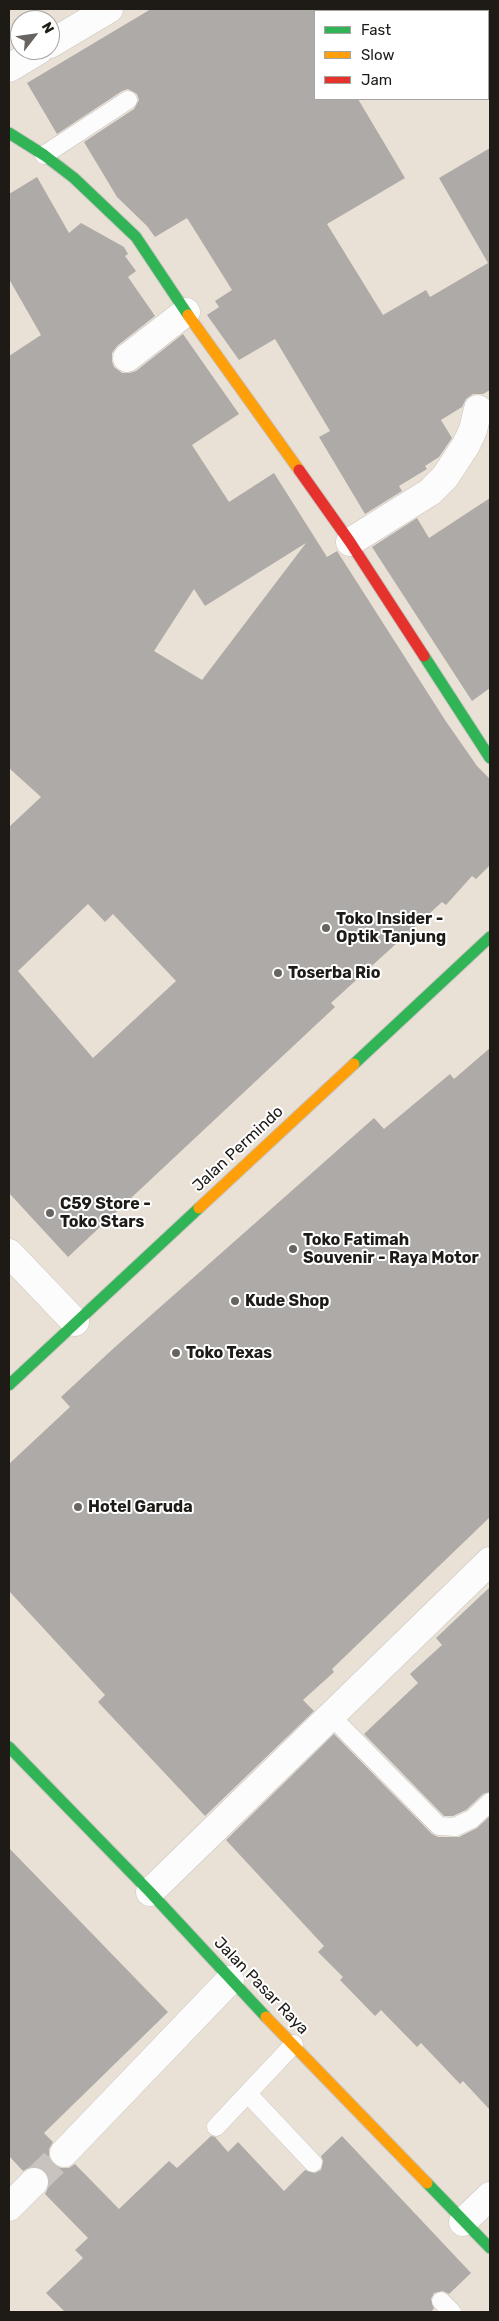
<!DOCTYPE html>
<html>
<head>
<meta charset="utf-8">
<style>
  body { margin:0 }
  #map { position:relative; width:499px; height:2321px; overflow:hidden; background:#f2ede8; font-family:Rubik,sans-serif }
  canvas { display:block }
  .frame { position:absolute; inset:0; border:10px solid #1e1b17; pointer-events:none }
  .legend { position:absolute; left:314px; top:10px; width:175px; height:90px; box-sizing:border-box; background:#fff; border:1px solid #a5a4a2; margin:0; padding:6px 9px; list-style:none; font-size:15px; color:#1e1b17 }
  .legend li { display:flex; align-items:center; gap:10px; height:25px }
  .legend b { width:25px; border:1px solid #a5a4a2 }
  .north { position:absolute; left:10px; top:10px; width:50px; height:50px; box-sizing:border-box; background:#fff; border:1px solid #a5a4a2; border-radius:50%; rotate:60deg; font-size:14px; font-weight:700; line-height:20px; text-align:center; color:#1e1b17 }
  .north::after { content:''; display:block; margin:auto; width:18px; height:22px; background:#686460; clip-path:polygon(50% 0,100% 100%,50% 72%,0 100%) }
</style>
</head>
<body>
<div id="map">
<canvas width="499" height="2321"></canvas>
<div class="frame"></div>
<ul class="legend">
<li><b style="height:6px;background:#30b455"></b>Fast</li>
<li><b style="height:6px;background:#ff9f0a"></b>Slow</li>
<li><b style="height:6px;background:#e5322d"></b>Jam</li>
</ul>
<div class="north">N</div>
</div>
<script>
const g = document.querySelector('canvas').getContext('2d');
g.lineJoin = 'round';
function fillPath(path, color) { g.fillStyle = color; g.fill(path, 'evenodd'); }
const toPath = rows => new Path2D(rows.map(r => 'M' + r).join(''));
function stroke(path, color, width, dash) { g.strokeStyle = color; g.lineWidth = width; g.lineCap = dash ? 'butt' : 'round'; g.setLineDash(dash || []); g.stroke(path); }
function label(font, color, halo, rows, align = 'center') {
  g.font = font + ' Rubik,sans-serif'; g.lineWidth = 4; g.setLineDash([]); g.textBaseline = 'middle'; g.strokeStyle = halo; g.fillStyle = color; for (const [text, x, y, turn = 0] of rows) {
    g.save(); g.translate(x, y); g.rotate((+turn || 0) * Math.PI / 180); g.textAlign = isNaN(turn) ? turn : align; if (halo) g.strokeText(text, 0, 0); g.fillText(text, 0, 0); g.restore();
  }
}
fillPath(toPath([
  [9,9,490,9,490,2312,9,2312],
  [315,11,488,11,488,99,315,99],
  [20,20,50,20,50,50,20,50]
]), '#eae1d6');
fillPath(toPath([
  [151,9,315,9,315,99,358,99,405,178,327,224,383,315,426,290,430,297,488,263,439,178,490,148,490,390,483,394,473,394,466,399,462,407,441,420,452,438,439,457,425,466,427,469,399,486,402,491,365,514,319,437,330,431,275,339,239,360,207,315,219,307,215,301,232,290,187,218,155,237,147,226,117,197,84,142,134,109,139,100,137,94,128,89,122,91,57,134,27,83],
  [37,177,69,233,81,223,124,247,128,254,125,256,136,271,128,277,155,316,117,346,112,353,112,361,114,367,122,373,130,373,136,371,183,334,239,414,192,445,229,502,274,473,327,557,337,551,445,720,477,766,490,779,490,865,476,879,472,876,446,905,442,902,331,1003,335,1007,68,1257,9,1193,9,827,41,797,9,768,9,356,41,335,9,279,9,194],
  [306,543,202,680,154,651,194,589,205,606],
  [88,904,105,922,113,914,176,981,93,1058,18,971],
  [490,498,490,688,472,701,372,547,417,518,429,538],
  [490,1048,490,1517,332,1669,334,1672,303,1700,314,1711,205,1816,98,1702,105,1695,9,1591,9,1464,70,1407,61,1397,115,1347,374,1118,384,1129,450,1074,454,1079],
  [490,1587,490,1792,483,1794,466,1810,453,1816,444,1816,364,1734,418,1683,410,1674,442,1645,436,1638],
  [334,1734,432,1834,438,1837,459,1837,477,1828,490,1816,490,2110,463,2081,460,2084,421,2043,417,2047,381,2010,375,2016,340,1980,343,1977,318,1952,324,1946,226,1840],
  [9,1848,168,2012,44,2133,53,2142,49,2149,49,2157,54,2165,61,2168,69,2168,75,2164,119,2209,169,2161,177,2168,211,2136,215,2137,228,2152,238,2142,284,2191,305,2170,315,2173,321,2170,323,2161,321,2156,342,2136,471,2273,449,2294,443,2291,434,2293,431,2299,434,2309,430,2312,65,2312,46,2293,83,2258,75,2250,88,2238,45,2194,49,2186,49,2178,45,2171,38,2167,30,2167,23,2171,9,2156]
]), '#aeaaa7');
stroke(toPath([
  [34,2182,64,2153]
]), '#c8c3be', 28, [28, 14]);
const lane = toPath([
  [44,155,128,100],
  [330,1715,439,1826,455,1827,472,1819,490,1802],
  [248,2094,313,2163],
  [216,2127,294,2044],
  [441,2301,452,2312]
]);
const street = toPath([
  [50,44,109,9],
  [9,68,39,50],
  [127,358,186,312],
  [350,542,430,492,445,477,466,445,473,430,478,409],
  [9,1253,75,1322],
  [150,1892,490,1561],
  [64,2153,230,1980],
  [9,2207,34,2182],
  [463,2222,490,2196]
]);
const fast = toPath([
  [9,133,44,155,74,178,136,237,188,315],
  [424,656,490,758],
  [354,1064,490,937],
  [9,1385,199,1208],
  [9,1747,150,1892,266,2017],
  [427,2183,490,2248]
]);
const slow = toPath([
  [188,315,299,470],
  [199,1208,354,1064],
  [266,2017,427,2183]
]);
const jam = toPath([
  [299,470,350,542,424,656]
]);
stroke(lane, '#c9c5c1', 19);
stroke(street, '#c9c5c1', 29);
stroke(fast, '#c9c5c1', 13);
stroke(slow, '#c9c5c1', 13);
stroke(jam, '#c9c5c1', 13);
stroke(lane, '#fdfcfc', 18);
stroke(street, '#fdfcfc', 28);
stroke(fast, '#30b455', 11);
stroke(slow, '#ff9f0a', 11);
stroke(jam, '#e5322d', 11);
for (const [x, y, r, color] of [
  [326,928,5,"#686460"],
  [278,973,5,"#686460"],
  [50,1213,5,"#686460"],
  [293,1249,5,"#686460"],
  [235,1301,5,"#686460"],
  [176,1353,5,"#686460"],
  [78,1507,5,"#686460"]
]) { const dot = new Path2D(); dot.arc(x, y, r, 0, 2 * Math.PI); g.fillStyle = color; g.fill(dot); stroke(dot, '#fff', 2); }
label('bold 16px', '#1e1b17', '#fff', [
  ["Toko Insider -",336,919],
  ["Optik Tanjung",336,937],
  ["Toserba Rio",288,973],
  ["C59 Store -",60,1204],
  ["Toko Stars",60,1222],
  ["Toko Fatimah",303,1240],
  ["Souvenir - Raya Motor",303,1258],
  ["Kude Shop",245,1301],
  ["Toko Texas",186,1353],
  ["Hotel Garuda",88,1507]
], 'left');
label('16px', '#1e1b17', '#fff', [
  ["Jalan Permindo",238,1149,-43],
  ["Jalan Pasar Raya",261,1986,46]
]);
</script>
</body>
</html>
